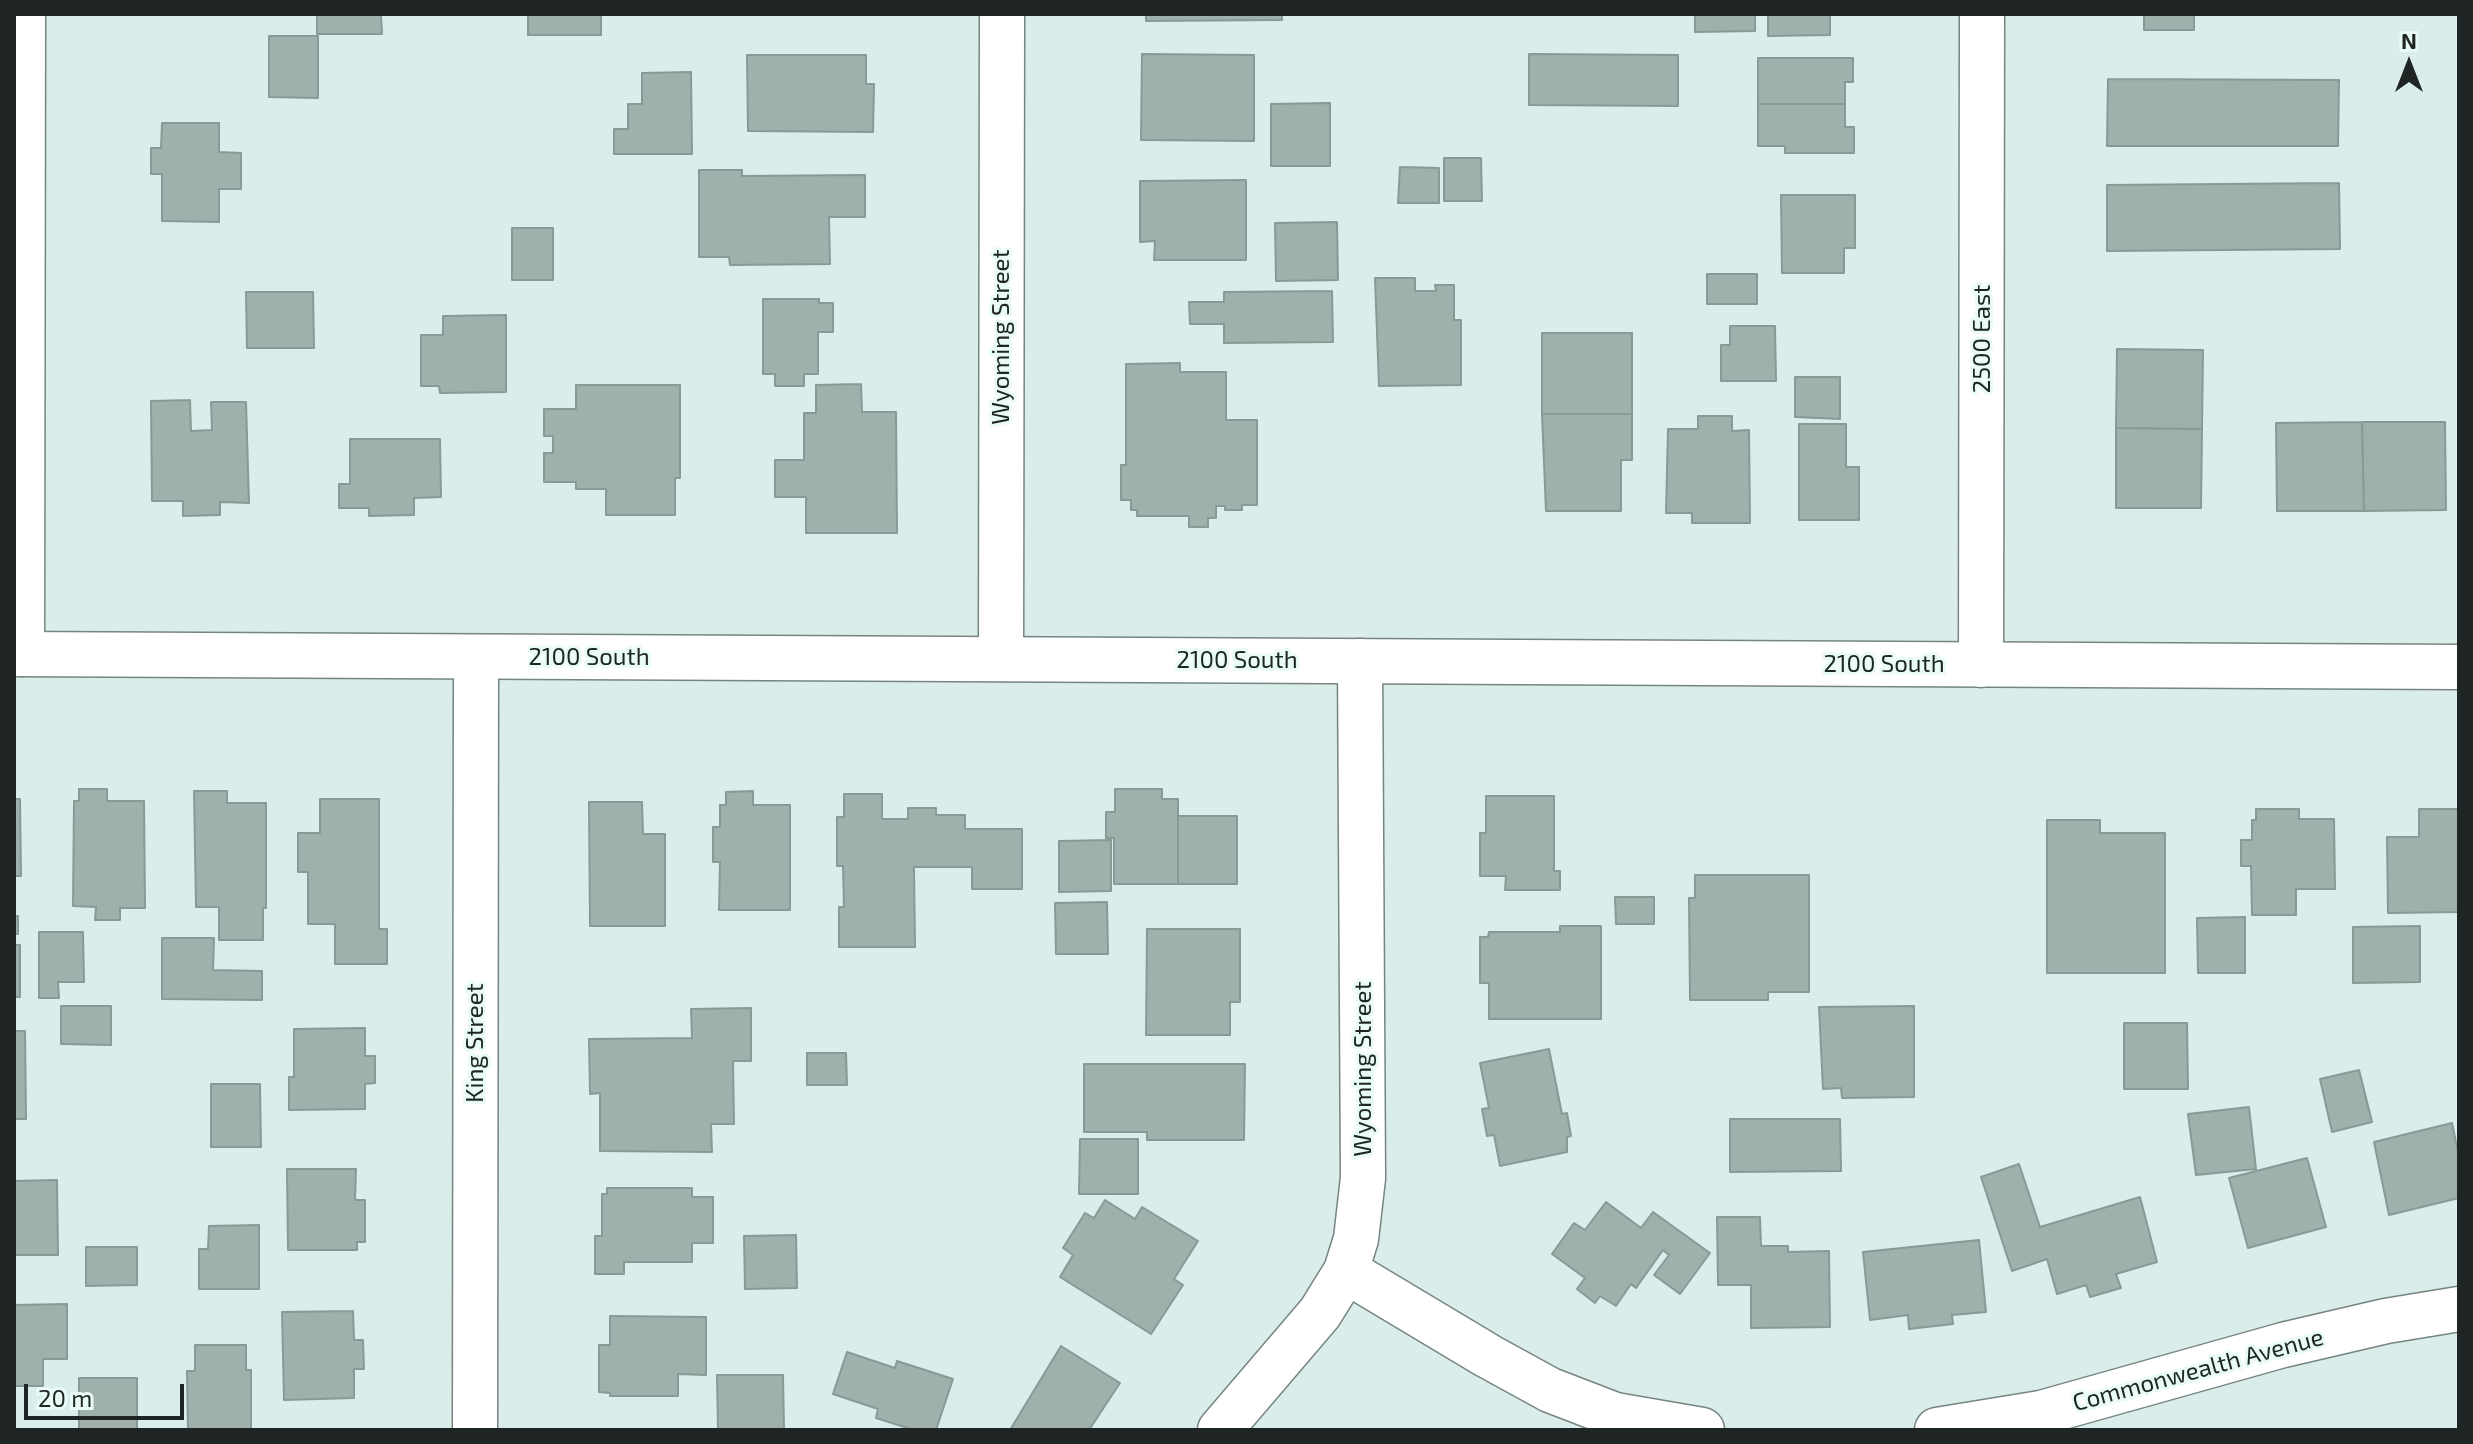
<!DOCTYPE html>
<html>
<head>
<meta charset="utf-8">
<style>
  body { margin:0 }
  #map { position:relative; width:2473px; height:1444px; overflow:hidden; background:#dbedea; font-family:"Exo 2",sans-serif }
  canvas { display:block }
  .frame { position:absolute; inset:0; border:16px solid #1f2524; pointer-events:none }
  .north { position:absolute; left:2369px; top:24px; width:80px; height:80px; -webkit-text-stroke:6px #e8fbf7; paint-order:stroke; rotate:0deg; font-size:22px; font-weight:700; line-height:32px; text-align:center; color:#1f2524 }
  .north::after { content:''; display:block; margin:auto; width:28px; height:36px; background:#1f2524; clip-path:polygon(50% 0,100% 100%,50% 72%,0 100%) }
  .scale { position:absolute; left:24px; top:1384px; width:160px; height:36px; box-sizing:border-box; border:4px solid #1f2524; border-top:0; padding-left:10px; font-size:24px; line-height:28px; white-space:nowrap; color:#1f2524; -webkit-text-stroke:6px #e8fbf7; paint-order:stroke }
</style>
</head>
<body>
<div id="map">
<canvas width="2473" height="1444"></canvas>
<div class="frame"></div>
<div class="north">N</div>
<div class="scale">20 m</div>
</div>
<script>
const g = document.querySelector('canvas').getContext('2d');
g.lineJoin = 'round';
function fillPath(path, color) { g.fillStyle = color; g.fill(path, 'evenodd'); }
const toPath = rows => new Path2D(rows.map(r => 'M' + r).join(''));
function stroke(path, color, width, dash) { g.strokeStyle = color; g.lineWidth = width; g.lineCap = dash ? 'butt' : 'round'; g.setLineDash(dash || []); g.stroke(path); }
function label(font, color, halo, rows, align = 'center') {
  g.font = font + ' "Exo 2",sans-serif'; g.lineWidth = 6; g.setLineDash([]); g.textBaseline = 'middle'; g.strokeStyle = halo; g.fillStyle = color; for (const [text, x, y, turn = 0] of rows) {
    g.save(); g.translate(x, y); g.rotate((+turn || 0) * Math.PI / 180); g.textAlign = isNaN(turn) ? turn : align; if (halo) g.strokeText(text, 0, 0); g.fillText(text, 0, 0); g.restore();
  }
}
const building = toPath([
  [317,14,381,14,382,34,317,34,317,14],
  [528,14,601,14,601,35,528,35,528,14],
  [1146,14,1282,14,1282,20,1146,21,1146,14],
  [1695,14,1755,14,1755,31,1695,32,1695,14],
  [1768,14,1830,14,1830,35,1768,36,1768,14],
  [2144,14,2194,14,2194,30,2144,30,2144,14],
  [269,36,318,36,318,98,269,97,269,36],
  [1142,54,1254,55,1254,141,1141,140,1142,54],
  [1529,54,1678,55,1678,106,1529,105,1529,54],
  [747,55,866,55,866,84,874,84,873,132,748,131,747,55],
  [1758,58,1853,58,1853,82,1845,82,1845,104,1758,104,1758,58],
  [691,72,692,154,614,154,614,129,628,129,628,104,642,104,642,73,691,72],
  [2108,79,2339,80,2338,146,2107,146,2108,79],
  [1330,103,1330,166,1271,166,1271,104,1330,103],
  [1758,104,1845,104,1845,127,1854,127,1854,153,1785,153,1785,146,1758,146,1758,104],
  [162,123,219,123,219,152,241,153,241,189,219,189,219,222,162,221,162,174,151,174,151,148,161,148,162,123],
  [1444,158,1481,158,1482,201,1444,201,1444,158],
  [1400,167,1439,168,1439,203,1398,203,1400,167],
  [699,170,742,170,742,176,865,175,865,217,829,217,830,264,730,265,729,257,699,257,699,170],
  [1246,180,1246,260,1154,260,1155,241,1140,242,1140,181,1246,180],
  [2339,183,2340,249,2107,251,2107,185,2339,183],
  [1781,195,1855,195,1855,248,1844,248,1844,273,1782,273,1781,195],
  [1337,222,1338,280,1276,281,1275,223,1337,222],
  [512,228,553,228,553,280,512,280,512,228],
  [1707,274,1757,274,1757,304,1707,304,1707,274],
  [1375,278,1415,278,1415,291,1436,291,1435,285,1454,285,1454,320,1461,320,1461,385,1379,386,1375,278],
  [1332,291,1333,342,1224,343,1224,324,1190,324,1189,302,1224,302,1224,292,1332,291],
  [246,292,313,292,314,348,247,348,246,292],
  [763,299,819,299,819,303,833,303,833,332,818,332,818,374,804,374,804,386,775,386,775,374,763,374,763,299],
  [506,315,506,392,440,393,439,386,421,386,421,335,443,335,443,316,506,315],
  [1730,326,1775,326,1776,381,1721,381,1721,345,1730,345,1730,326],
  [1542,333,1632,333,1632,414,1542,414,1542,333],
  [2117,349,2203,350,2202,429,2116,428,2117,349],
  [1180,363,1180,372,1226,372,1226,420,1257,420,1257,505,1242,505,1242,510,1225,510,1225,506,1216,506,1216,518,1208,518,1208,527,1189,527,1189,516,1137,516,1137,510,1131,510,1131,500,1121,500,1121,465,1126,465,1126,364,1180,363],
  [1795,377,1840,377,1840,419,1795,417,1795,377],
  [861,384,862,412,896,412,897,533,806,533,806,497,775,497,775,460,804,460,804,413,816,413,816,385,861,384],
  [576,385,680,385,680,478,675,478,675,515,606,515,606,489,576,489,576,482,544,482,544,453,553,453,553,436,544,436,544,409,576,409,576,385],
  [190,400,191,431,212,430,211,402,246,402,249,503,220,502,220,515,183,516,183,501,152,501,151,401,190,400],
  [1542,414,1632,414,1632,460,1621,460,1621,511,1546,511,1542,414],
  [1698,416,1732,416,1732,431,1749,430,1750,523,1692,523,1692,513,1666,513,1668,429,1698,429,1698,416],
  [2362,422,2445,422,2446,510,2364,511,2362,422],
  [2362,422,2364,511,2277,511,2276,423,2362,422],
  [1799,424,1846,424,1846,467,1859,467,1859,520,1799,520,1799,424],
  [2116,428,2202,429,2201,508,2116,508,2116,428],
  [350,439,440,439,441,497,414,498,414,515,369,516,369,508,339,508,339,484,350,484,350,439],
  [79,789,107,789,107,801,144,801,145,908,120,908,120,920,95,920,96,907,73,906,74,801,79,801,79,789],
  [1115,789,1162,789,1162,799,1178,799,1178,884,1114,884,1114,838,1106,838,1106,812,1115,812,1115,789],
  [194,791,227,791,227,803,266,803,266,908,263,908,263,940,219,940,219,907,196,907,194,791],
  [753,791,753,805,790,805,790,910,719,910,720,862,713,862,713,827,720,827,720,805,726,805,726,792,753,791],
  [844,794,882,794,882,819,908,819,908,808,936,808,936,815,965,815,965,829,1022,829,1022,889,972,889,972,867,914,867,915,947,839,947,839,907,844,907,843,866,837,866,837,817,844,817,844,794],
  [1486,796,1554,796,1554,871,1560,871,1560,890,1505,890,1506,876,1480,876,1480,833,1486,833,1486,796],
  [14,799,20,799,21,876,14,876,14,799],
  [320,799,379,799,379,929,387,929,387,964,335,964,335,924,308,924,308,872,298,872,298,833,320,833,320,799],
  [589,802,642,802,643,834,665,834,665,926,590,926,589,802],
  [2256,809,2299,809,2299,819,2334,819,2335,889,2296,889,2296,915,2252,915,2251,866,2241,866,2241,840,2252,840,2252,820,2256,820,2256,809],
  [2419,809,2459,809,2459,912,2388,913,2387,837,2419,837,2419,809],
  [1178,816,1237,816,1237,884,1178,884,1178,816],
  [2047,820,2100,820,2100,833,2165,833,2165,973,2047,973,2047,820],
  [1111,840,1111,891,1059,892,1059,841,1111,840],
  [1695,875,1809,875,1809,992,1768,992,1768,1000,1690,1000,1689,898,1695,898,1695,875],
  [1615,897,1654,897,1654,924,1616,924,1615,897],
  [1107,902,1108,954,1056,954,1055,903,1107,902],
  [14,916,18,916,18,934,14,934,14,916],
  [2245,917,2245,973,2198,973,2197,918,2245,917],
  [1560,926,1601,926,1601,1019,1489,1019,1489,983,1480,983,1480,937,1488,937,1489,932,1560,932,1560,926],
  [2420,926,2420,982,2353,983,2353,927,2420,926],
  [1147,929,1240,929,1240,1002,1230,1002,1230,1035,1146,1035,1147,929],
  [39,932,83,932,84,982,58,982,59,998,39,998,39,932],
  [162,938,214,938,213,970,262,971,262,1000,162,999,162,938],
  [14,945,20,945,20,997,14,997,14,945],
  [61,1006,111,1006,111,1045,61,1044,61,1006],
  [1914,1006,1914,1097,1842,1098,1841,1088,1823,1089,1819,1007,1914,1006],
  [751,1008,751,1061,733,1061,734,1124,711,1124,712,1152,600,1151,600,1093,590,1094,589,1039,692,1038,691,1009,751,1008],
  [2124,1023,2187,1023,2188,1089,2124,1089,2124,1023],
  [365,1028,365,1056,375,1056,375,1083,365,1084,365,1109,289,1110,289,1077,294,1077,294,1029,365,1028],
  [14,1031,25,1031,26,1119,14,1119,14,1031],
  [1549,1049,1562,1114,1567,1113,1571,1136,1567,1137,1567,1152,1500,1166,1494,1135,1487,1136,1482,1109,1489,1108,1480,1063,1549,1049],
  [807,1053,846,1053,847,1085,807,1085,807,1053],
  [1084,1064,1245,1064,1244,1140,1147,1140,1147,1132,1084,1132,1084,1064],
  [2359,1070,2372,1122,2332,1132,2320,1079,2359,1070],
  [211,1084,260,1084,261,1147,211,1147,211,1084],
  [2249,1107,2256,1169,2196,1175,2188,1114,2249,1107],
  [1730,1119,1840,1119,1841,1171,1730,1172,1730,1119],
  [2452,1123,2459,1157,2459,1198,2389,1215,2374,1142,2452,1123],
  [1080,1139,1138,1139,1138,1194,1079,1194,1080,1139],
  [2307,1158,2326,1227,2248,1248,2229,1178,2307,1158],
  [2019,1164,2040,1227,2140,1197,2157,1262,2116,1274,2121,1288,2090,1297,2086,1285,2057,1294,2047,1259,2012,1271,1981,1177,2019,1164],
  [287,1169,356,1169,355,1200,365,1200,365,1242,357,1242,357,1250,288,1250,287,1169],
  [57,1180,58,1255,14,1255,14,1181,57,1180],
  [607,1188,692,1188,692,1197,713,1197,713,1243,692,1243,692,1262,624,1262,624,1274,595,1274,595,1236,602,1236,602,1194,607,1194,607,1188],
  [1105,1200,1135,1219,1142,1207,1198,1241,1174,1279,1183,1285,1151,1334,1060,1277,1073,1255,1063,1248,1085,1213,1094,1218,1105,1200],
  [1606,1202,1641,1228,1653,1212,1710,1253,1680,1294,1654,1275,1669,1255,1663,1250,1636,1288,1631,1284,1616,1306,1600,1296,1595,1303,1577,1289,1585,1278,1552,1254,1574,1223,1585,1230,1606,1202],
  [1717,1217,1760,1217,1761,1246,1788,1246,1788,1252,1829,1251,1830,1327,1751,1328,1751,1285,1718,1285,1717,1217],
  [259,1225,259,1289,199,1289,199,1249,208,1249,209,1226,259,1225],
  [796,1235,797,1288,745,1289,744,1236,796,1235],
  [1979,1240,1986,1312,1952,1315,1953,1324,1909,1329,1908,1315,1870,1320,1863,1252,1979,1240],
  [86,1247,137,1247,137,1285,86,1286,86,1247],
  [67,1304,67,1359,43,1359,43,1386,14,1386,14,1305,67,1304],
  [353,1311,354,1340,363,1340,364,1369,354,1369,354,1398,284,1400,282,1312,353,1311],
  [610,1316,706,1317,706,1375,678,1374,678,1396,610,1396,610,1393,599,1392,599,1345,610,1345,610,1316],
  [195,1345,246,1345,246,1370,251,1370,251,1430,188,1430,187,1371,195,1371,195,1345],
  [1061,1346,1120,1383,1089,1430,1010,1430,1061,1346],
  [847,1352,895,1368,897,1361,953,1379,936,1430,914,1430,876,1418,878,1409,833,1394,847,1352],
  [717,1375,783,1375,784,1430,718,1430,717,1375],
  [79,1378,137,1378,137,1430,79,1430,79,1378]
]);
fillPath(building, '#9fb0ad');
stroke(building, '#899996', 2);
const minor = toPath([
  [22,654,23,14],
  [1001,659,1002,14],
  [1981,665,1982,14],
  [1346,1271,1488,1356,1550,1390,1615,1415,1702,1430],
  [475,1430,476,657],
  [1220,1430,1320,1313,1346,1271,1356,1239,1363,1178,1360,661],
  [1937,1430,2041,1413,2283,1345,2386,1321,2459,1309]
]);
const tertiary = toPath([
  [14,654,2459,667]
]);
stroke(minor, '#758582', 47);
stroke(tertiary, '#758582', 47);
stroke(minor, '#fff', 44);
stroke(tertiary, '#fff', 44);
label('24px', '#1f2524', '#e8fbf7', [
  ["Wyoming Street",1001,337,-90],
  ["2500 East",1982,339,-90],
  ["2100 South",589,657],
  ["2100 South",1237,660],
  ["2100 South",1884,664],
  ["King Street",475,1043,-90],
  ["Wyoming Street",1363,1069,-90],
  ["Commonwealth Avenue",2198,1370,-15]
]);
</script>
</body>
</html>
